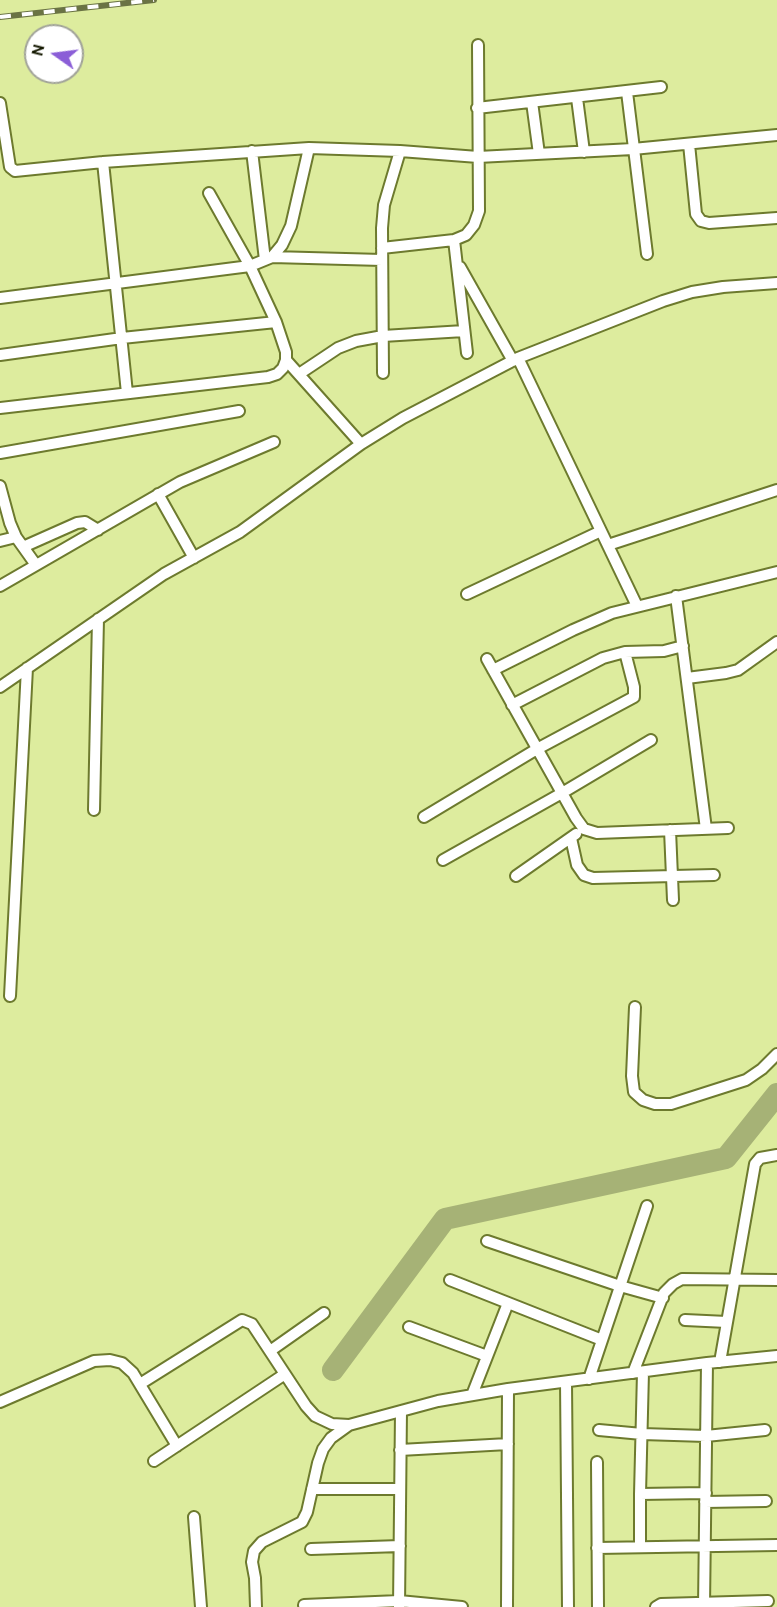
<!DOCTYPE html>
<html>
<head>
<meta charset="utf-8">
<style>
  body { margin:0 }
  #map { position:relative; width:777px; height:1607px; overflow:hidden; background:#ddec9e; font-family:Cabin,sans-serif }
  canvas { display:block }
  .north { position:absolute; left:24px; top:24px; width:60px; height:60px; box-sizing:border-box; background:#fff; border:2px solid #a1a399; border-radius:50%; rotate:284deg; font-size:16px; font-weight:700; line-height:24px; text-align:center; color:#141800 }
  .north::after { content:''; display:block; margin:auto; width:21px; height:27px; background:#8b5ed7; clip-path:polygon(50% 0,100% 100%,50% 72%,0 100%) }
</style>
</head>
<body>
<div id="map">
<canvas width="777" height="1607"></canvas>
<div class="north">N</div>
</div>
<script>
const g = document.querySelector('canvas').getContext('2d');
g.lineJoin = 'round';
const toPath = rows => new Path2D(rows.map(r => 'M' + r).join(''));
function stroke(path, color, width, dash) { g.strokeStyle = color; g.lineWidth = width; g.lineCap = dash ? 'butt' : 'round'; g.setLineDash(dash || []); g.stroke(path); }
stroke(toPath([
  [333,1370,445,1219,726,1158,777,1094]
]), '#a6b276', 22);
const street = toPath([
  [627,92,647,254],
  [577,98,584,152],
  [532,102,539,154],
  [0,103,10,167,15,171,103,162,309,148,400,151,478,157,633,149,777,135],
  [477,108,661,87],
  [689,144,696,214,701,221,709,223,777,218],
  [252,151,265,260],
  [103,162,127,393],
  [454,240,467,353],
  [382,248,454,240,466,235,474,225,479,211,478,45],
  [272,257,382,260],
  [460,267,513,361],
  [0,298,250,266,272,257,282,245,291,226,309,148],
  [0,355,122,338,276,322],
  [518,358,637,606],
  [286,360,361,444],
  [383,373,382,228,384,205,400,151],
  [299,374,338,348,356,341,383,336,464,331],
  [0,408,268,377,277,374,283,368,286,360,286,352,276,322,250,266,209,193],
  [0,453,239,411],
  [0,486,10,523,16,537,36,565],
  [158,494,194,558],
  [0,541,16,537],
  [608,545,777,490],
  [23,547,77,523,85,522,98,530],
  [0,586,180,482,274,442],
  [467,594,601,531],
  [676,596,706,829],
  [487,659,576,818,584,829,597,833,728,828],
  [493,670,573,630,612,613,777,572],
  [687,678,726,673,738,670,777,642],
  [0,687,164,574,240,532,361,444,403,418,518,358,663,301,692,292,723,287,777,283],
  [512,705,603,658,625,652,664,651,683,646],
  [94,810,98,619],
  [424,817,537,749,634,697,634,687,625,652],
  [670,830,673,900],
  [571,838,577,865,584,875,593,878,714,875],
  [443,860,562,793,651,740],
  [516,876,576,834],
  [10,996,27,668],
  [635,1007,632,1076,634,1092,643,1100,655,1104,671,1104,746,1080,762,1069,777,1054],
  [487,1241,620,1286,663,1298],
  [450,1280,602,1340],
  [685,1320,727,1322],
  [409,1327,487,1356],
  [270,1351,324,1313],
  [720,1362,755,1164,760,1158,777,1155],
  [633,1373,664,1293,673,1284,682,1279,777,1280],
  [589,1379,647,1206],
  [566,1382,568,1607],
  [140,1384,242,1320,252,1324,306,1406,315,1416,332,1424,349,1425],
  [472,1395,508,1303],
  [0,1402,94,1361,110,1360,122,1363,133,1373,177,1446],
  [599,1430,642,1434,706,1436,765,1430],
  [400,1450,508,1444],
  [154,1461,285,1374],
  [597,1462,598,1607],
  [312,1489,400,1489],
  [640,1494,706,1493],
  [705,1502,766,1501],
  [194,1517,201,1607],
  [640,1547,640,1494,643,1372],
  [597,1548,777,1545],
  [311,1549,400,1546],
  [304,1605,399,1601,462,1607],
  [256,1607,255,1578,252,1562,254,1551,262,1542,302,1522,307,1512,318,1463,323,1449,331,1438,349,1425,438,1401,508,1389,707,1363,777,1356],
  [399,1607,401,1411],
  [507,1607,508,1389],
  [656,1607,661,1604,768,1601],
  [704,1607,707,1363]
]);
stroke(street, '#6d7a2e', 14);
stroke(street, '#fff', 10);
const rail = toPath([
  [0,17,154,0]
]);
stroke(rail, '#6a7344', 6);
stroke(rail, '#fff', 4, [11]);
</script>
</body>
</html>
